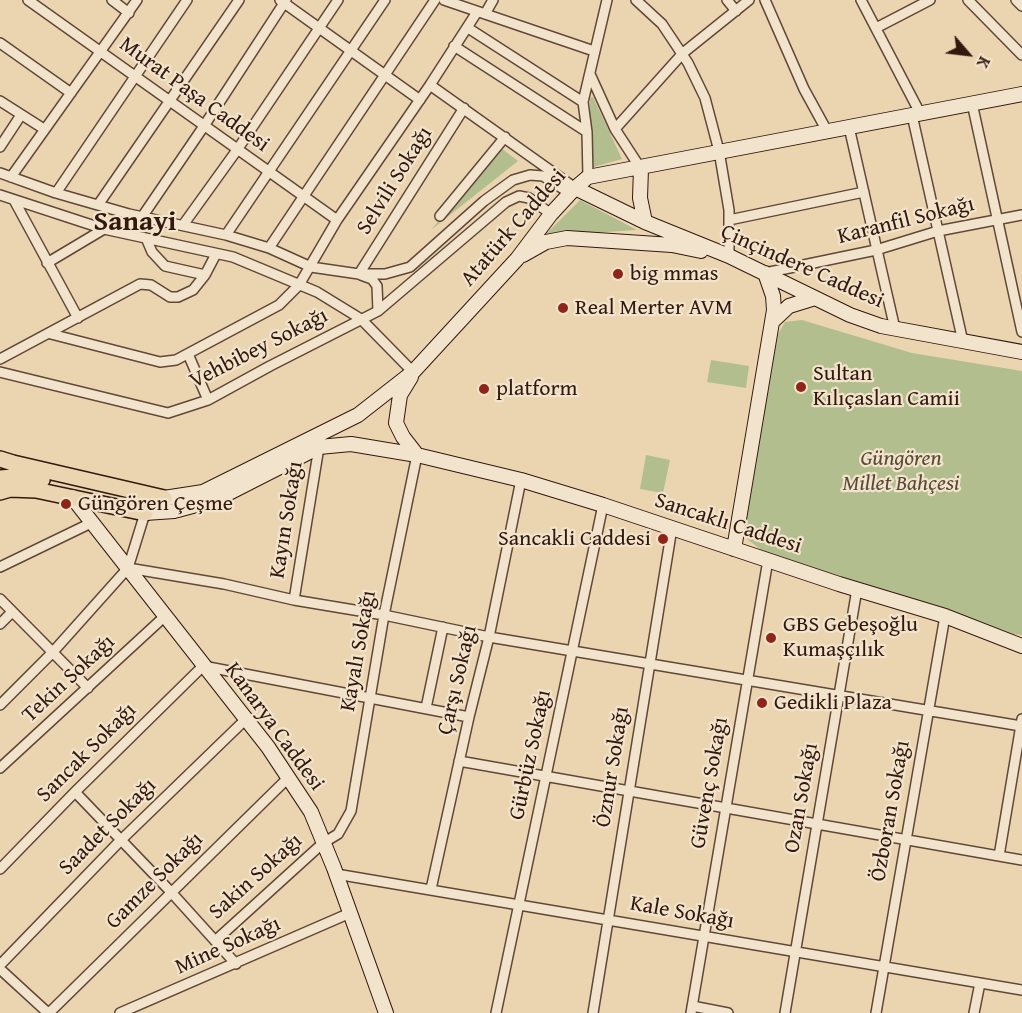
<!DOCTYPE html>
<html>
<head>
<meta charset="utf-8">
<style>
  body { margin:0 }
  #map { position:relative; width:1022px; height:1013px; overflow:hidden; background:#ebd5b1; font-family:"Gentium Book Plus",serif }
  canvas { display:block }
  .north { position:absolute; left:938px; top:24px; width:60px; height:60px; -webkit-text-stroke:4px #f2e4cc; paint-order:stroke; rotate:118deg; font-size:16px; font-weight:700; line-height:24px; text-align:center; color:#33180e }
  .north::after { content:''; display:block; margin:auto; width:21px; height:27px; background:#33180e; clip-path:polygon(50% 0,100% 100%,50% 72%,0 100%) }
</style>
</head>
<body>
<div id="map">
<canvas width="1022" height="1013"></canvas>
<div class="north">K</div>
</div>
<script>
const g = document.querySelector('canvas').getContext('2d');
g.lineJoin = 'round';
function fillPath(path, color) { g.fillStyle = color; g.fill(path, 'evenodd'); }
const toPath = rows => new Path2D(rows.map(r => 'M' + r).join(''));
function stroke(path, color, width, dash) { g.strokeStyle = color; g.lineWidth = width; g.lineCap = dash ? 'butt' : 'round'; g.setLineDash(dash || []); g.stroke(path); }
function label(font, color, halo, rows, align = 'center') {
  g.font = font + ' "Gentium Book Plus",serif'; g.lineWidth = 4.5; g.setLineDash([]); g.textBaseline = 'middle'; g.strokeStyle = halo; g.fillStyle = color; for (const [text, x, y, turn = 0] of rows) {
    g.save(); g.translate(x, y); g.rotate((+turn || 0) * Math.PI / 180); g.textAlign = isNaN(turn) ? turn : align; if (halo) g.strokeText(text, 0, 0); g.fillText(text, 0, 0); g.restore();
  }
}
fillPath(toPath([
  [593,97,622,159,590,168,590,98],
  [501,148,518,161,431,230],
  [580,200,637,230,575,234,539,241],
  [802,320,912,353,1022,371,1022,635,1013,634,953,612,764,552,747,539,744,529,778,334,785,322],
  [711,360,749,366,746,388,707,382],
  [646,455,670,460,663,493,640,489]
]), '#b3be8f');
const street = toPath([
  [28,0,337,220],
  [112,0,129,13],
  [280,0,420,100],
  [444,0,594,51],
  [636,0,662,24,688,63,705,98,719,151,729,210,729,256],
  [727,0,736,11],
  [765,0,804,89,827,131],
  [861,0,920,113],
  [968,0,1022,55],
  [1016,0,1022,6],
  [485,14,493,0],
  [468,28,583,102],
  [876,28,930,0],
  [0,43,71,93],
  [454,46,587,132],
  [590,74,615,129,641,169],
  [430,85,575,188],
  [0,101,44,129],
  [972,103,1022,332],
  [912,115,963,342],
  [849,127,895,329],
  [615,129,683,53,749,0],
  [0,147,21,115],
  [0,173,56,193,129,214,226,235,269,248,311,267,359,274,385,274,410,267,484,201,513,180,530,175,543,176,571,194],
  [11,177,137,0],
  [588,177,587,132,583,102,607,0],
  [56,193,187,0],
  [0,195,104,229,233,257,317,292,361,319,413,372],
  [14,200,78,318],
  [98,205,239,0],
  [440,216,505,137],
  [142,217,204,126,286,0],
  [729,220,864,192],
  [183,225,237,150,338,0],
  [226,235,385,0],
  [146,238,152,252,165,266,205,275],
  [269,248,435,0],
  [47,263,104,229],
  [765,273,876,250,938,231,1022,215],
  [359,274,464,108],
  [361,275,372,279,377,286,378,311],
  [51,334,160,362,176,360,279,305,299,285,337,220,430,85,477,12],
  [188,354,208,400],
  [0,359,140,284,151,285,170,297,178,297,193,290,205,275,216,254],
  [0,372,168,413,208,400,270,366,378,311,506,202,519,196,529,198,551,214],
  [0,567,91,523],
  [128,568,224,584,294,600,384,615,489,637,1021,726],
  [0,599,88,688],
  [294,600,319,447],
  [0,624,12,612],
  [0,705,52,653,128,568,145,513],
  [426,708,443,627],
  [459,761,1022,860],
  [0,768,164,617],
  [75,792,171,892,236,964],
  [999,856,1022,719],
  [0,869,75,792,203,666,469,717],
  [336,874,1022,990],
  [431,889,469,717,489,637,521,480],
  [215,941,323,843,338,834,351,811,384,615,417,455],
  [0,965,120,841,246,719],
  [0,969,48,1013],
  [692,1006,728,1013],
  [49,1013,288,778],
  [120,1013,350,913],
  [496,1013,603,505],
  [593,1013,672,528],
  [691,1013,768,560],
  [785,1013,857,589],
  [876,1013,945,616],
  [974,1013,980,983]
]);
const secondary = toPath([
  [641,169,640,198,645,222],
  [575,188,645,222,729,256,850,315,881,326,1022,352],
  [523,255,546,242,567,238,672,245,701,251],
  [765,273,773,296,774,310,772,322,789,306,815,298],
  [411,377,400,395,396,423,403,437,417,455],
  [72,497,268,747,311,812,334,868,386,1013],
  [164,498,203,492,358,415,413,372,517,259,551,214,575,188,588,177,1022,94],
  [145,513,174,511,215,500,319,447,351,444,417,455,521,480,603,505,839,584,945,616,1022,646],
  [734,549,772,322]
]);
const primary = toPath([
  [0,459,13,463,164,498],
  [0,478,25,476,42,480],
  [0,492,10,489,36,490,145,513]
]);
stroke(street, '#614737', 12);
stroke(secondary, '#33180e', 16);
stroke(primary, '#33180e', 18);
stroke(street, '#f2e4cc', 9);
stroke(secondary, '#f2e4cc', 14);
stroke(primary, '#ebd5b1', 15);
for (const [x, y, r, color] of [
  [618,274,6,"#8f2418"],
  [563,308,6,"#8f2418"],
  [801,387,6,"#8f2418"],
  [484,389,6,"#8f2418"],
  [66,504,6,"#8f2418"],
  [663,539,6,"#8f2418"],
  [771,638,6,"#8f2418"],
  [762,703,6,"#8f2418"]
]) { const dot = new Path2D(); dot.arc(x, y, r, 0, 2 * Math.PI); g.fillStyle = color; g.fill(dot); stroke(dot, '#f2e4cc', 2); }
label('22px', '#33180e', '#f2e4cc', [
  ["Murat Paşa Caddesi",194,95,36],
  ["Selvili Sokağı",395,181,-58],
  ["Karanfil Sokağı",906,221,-14],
  ["Atatürk Caddesi",514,228,-49],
  ["Çinçindere Caddesi",802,267,24],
  ["Vehbibey Sokağı",259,349,-27],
  ["Kayın Sokağı",287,520,-81],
  ["Sancaklı Caddesi",728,524,18],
  ["Kayalı Sokağı",359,651,-80],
  ["Tekin Sokağı",69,679,-43],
  ["Çarşı Sokağı",458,680,-77],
  ["Kanarya Caddesi",274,727,54],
  ["Sancak Sokağı",87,753,-45],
  ["Gürbüz Sokağı",531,755,-78],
  ["Öznur Sokağı",613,767,-81],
  ["Güvenç Sokağı",710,783,-80],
  ["Ozan Sokağı",802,798,-80],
  ["Özboran Sokağı",891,811,-80],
  ["Saadet Sokağı",108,827,-45],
  ["Sakin Sokağı",256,877,-42],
  ["Gamze Sokağı",155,881,-45],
  ["Kale Sokağı",682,913,10],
  ["Mine Sokağı",228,946,-24]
]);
label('22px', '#33180e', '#f2e4cc', [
  ["big mmas",630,274],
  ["Real Merter AVM",575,308],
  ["Sultan",813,374],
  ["Kılıçaslan Camii",813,399],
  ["platform",496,389],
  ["Güngören Çeşme",78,504],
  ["Sancakli Caddesi",651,539,"right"],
  ["GBS Gebeşoğlu",783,625],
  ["Kumaşçılık",783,650],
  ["Gedikli Plaza",774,703]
], 'left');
label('italic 22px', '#594a35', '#f2e4cc', [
  ["Güngören",901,459],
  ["Millet Bahçesi",901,484]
]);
label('bold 28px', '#33180e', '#f2e4cc', [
  ["Sanayi",135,223]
]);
</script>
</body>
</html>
